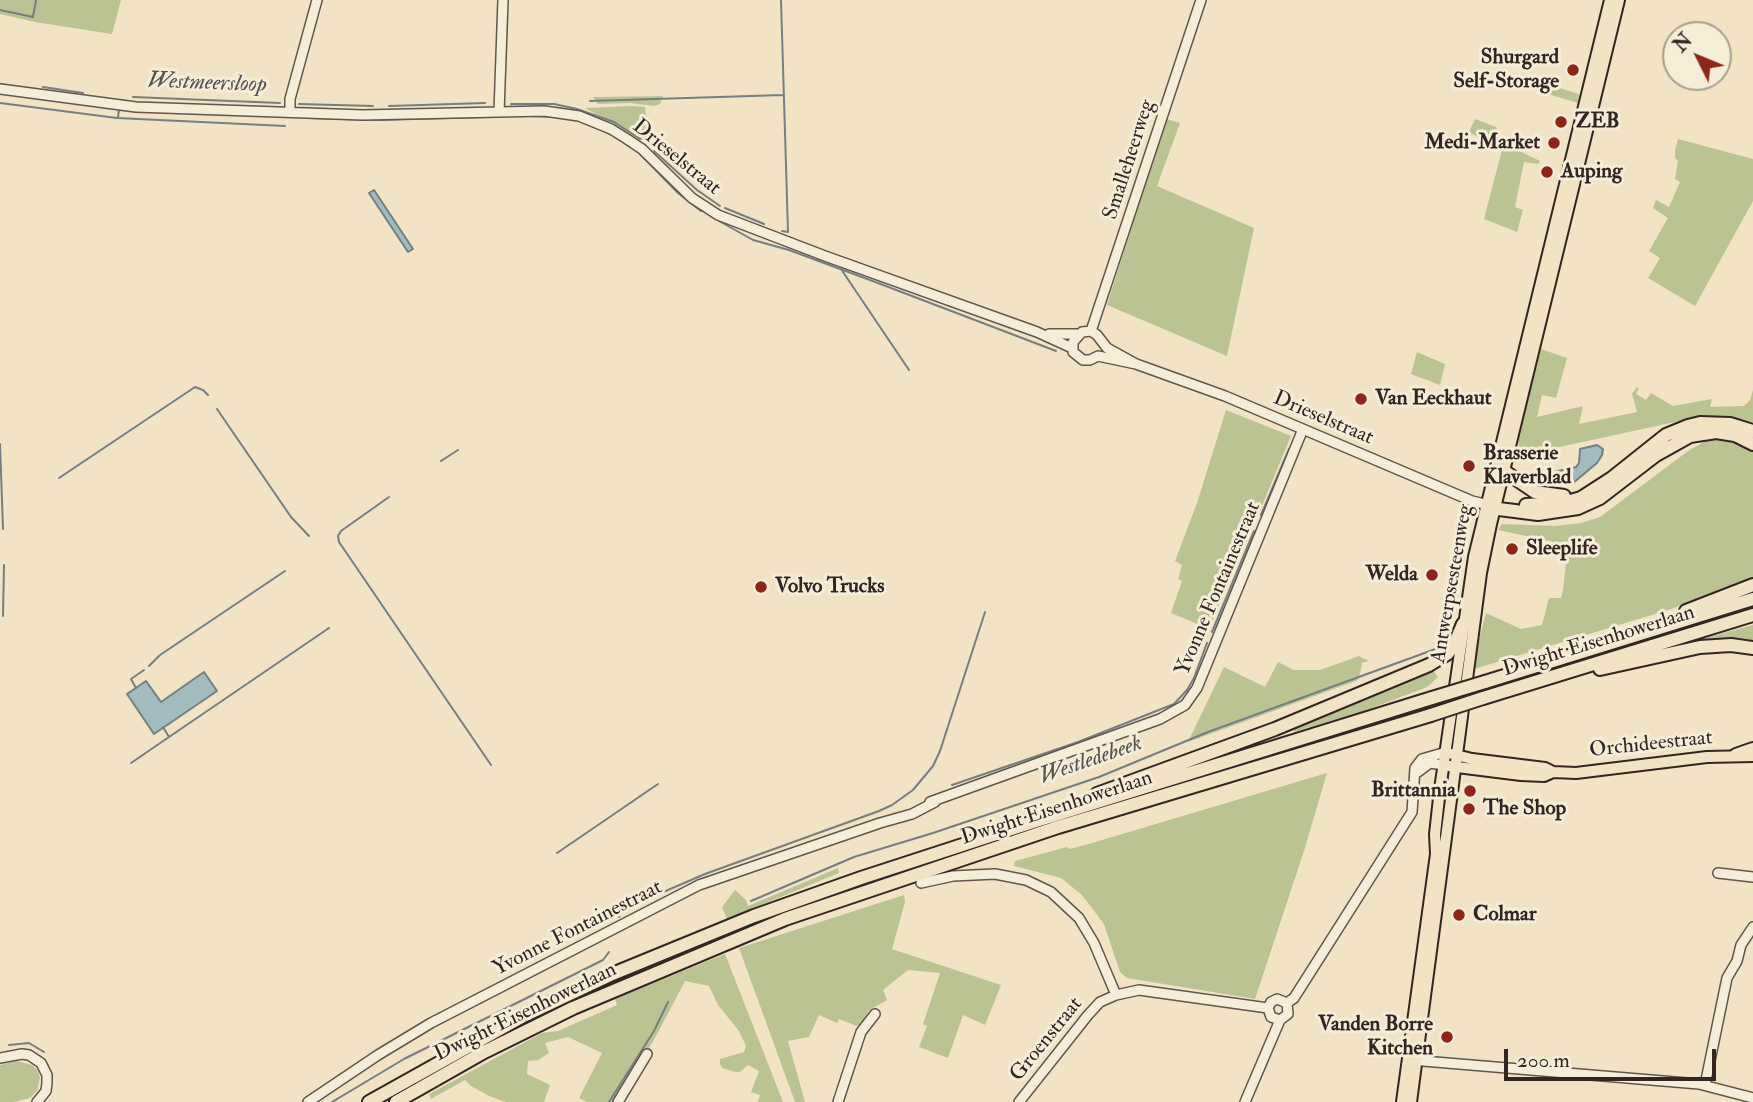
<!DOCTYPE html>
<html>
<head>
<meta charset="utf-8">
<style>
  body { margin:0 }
  #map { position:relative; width:1753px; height:1102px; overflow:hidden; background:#f1e3c4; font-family:"IM FELL Double Pica",serif }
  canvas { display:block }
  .north { position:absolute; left:1662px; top:21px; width:70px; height:70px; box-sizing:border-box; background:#f6edd9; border:2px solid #a89d8f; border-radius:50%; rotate:313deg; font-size:19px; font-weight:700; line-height:28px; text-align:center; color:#332621 }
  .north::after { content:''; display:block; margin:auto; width:24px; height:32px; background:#8f2418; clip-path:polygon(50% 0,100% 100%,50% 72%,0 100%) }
  .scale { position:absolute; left:1504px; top:1049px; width:212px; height:32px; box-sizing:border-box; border:4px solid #332621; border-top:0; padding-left:9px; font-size:21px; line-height:24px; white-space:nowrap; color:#332621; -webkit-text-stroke:5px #f6edd9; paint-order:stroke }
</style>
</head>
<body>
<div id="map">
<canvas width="1753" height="1102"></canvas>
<div class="north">N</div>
<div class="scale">200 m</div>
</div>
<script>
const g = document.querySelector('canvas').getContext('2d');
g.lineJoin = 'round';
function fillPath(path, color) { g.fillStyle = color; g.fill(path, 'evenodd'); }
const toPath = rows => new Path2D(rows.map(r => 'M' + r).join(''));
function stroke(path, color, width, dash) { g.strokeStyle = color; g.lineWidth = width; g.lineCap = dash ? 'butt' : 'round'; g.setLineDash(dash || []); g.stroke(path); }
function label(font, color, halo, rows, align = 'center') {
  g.font = font + ' "IM FELL Double Pica",serif'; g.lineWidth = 6; g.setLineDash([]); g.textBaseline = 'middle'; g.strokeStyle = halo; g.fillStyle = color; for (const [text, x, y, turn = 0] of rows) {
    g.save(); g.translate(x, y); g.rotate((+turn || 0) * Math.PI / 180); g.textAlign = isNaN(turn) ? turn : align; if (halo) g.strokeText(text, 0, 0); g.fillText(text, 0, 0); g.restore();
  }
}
fillPath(toPath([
  [0,0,121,0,112,34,35,22,0,14],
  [1518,75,1579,94,1578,103,1514,84],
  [663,96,660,104,654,106,630,103,598,104,593,97],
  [632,106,645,107,648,133,645,142,585,108],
  [1166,119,1180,123,1157,186,1254,228,1227,356,1107,305],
  [1475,119,1496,127,1501,142,1540,161,1538,164,1524,162,1515,207,1523,210,1517,232,1484,219,1502,150,1469,132],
  [1678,139,1753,159,1753,201,1695,306,1648,278,1660,258,1649,251,1668,218,1653,208,1656,200,1669,207,1680,182,1675,179,1678,161,1675,158,1675,150],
  [1541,349,1567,358,1556,398,1542,395,1537,417,1583,406,1579,424,1637,412,1632,394,1637,387,1639,388,1636,394,1646,400,1651,393,1673,406,1712,399,1710,407,1744,406,1750,400,1753,390,1753,422,1734,418,1698,417,1541,451,1527,452,1519,447,1518,437],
  [1417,352,1445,364,1440,385,1411,374],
  [1226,410,1291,436,1259,513,1253,511,1245,528,1249,530,1209,629,1171,613,1182,581,1178,579,1182,565,1175,561,1197,503],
  [1717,439,1741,443,1753,451,1753,579,1668,610,1471,670,1486,613,1521,629,1542,625,1549,598,1561,598,1563,590,1568,545,1498,530,1502,524,1555,526,1581,523,1600,517,1688,451,1707,440],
  [1753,625,1753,643,1700,642,1701,639],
  [1359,656,1369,661,1362,663,1359,678,1356,681,1188,742,1224,667,1265,687,1278,662,1294,670,1320,670],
  [1432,669,1438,677,1427,687,1364,711,1294,732,1292,725],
  [1327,773,1304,851,1255,999,1127,978,1120,972,1104,924,1082,895,1061,878,1014,866,1015,861,1067,847,1070,849,1092,843],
  [838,868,839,873,727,919,722,907,735,890,746,900,748,906],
  [904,895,905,902,892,949,1001,985,985,1025,963,1015,948,1058,919,1047,927,1026,923,1024,940,973,908,970,883,990,887,1000,868,1011,862,1028,839,1019,837,1023,819,1015,809,1037,788,1041,805,1102,795,1102,739,948],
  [725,954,783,1102,758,1102,760,1095,751,1092,759,1071,748,1065,740,1072,736,1072,722,1068,720,1064,720,1059,744,1052,746,1046,739,1031,718,1005,709,986,685,981,655,1038,616,1102,587,1102,579,1098,602,1053,568,1037,545,1043,549,1053,538,1060,528,1061,527,1074,550,1085,544,1102,506,1102,489,1096,471,1086,465,1080,431,1099,429,1094,542,1033,558,1031,617,1005,615,999],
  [17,1061,32,1065,38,1071,40,1078,37,1091,30,1098,14,1102,0,1102,0,1065]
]), '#bcc392');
const water = toPath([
  [374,190,413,249,408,252,369,193,374,190],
  [1597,445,1603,449,1602,455,1597,463,1573,483,1547,478,1537,480,1536,476,1576,467,1579,463,1580,449,1597,445],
  [204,672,217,691,154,734,127,694,146,681,161,702,204,672]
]);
fillPath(water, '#a1bbbf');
stroke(water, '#757f80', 2);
stroke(toPath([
  [781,0,788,232,782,231],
  [0,10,33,17,36,0],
  [43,87,83,93],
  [133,97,280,103],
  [590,101,783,95],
  [0,103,117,118,285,126],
  [299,104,373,106],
  [511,104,554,104,577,109,614,122,640,139],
  [389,106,485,103],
  [158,112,277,116],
  [530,116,556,117],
  [118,117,119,110],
  [309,118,379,120,483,117],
  [598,128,612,135],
  [637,151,678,193,701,211],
  [654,151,697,190,720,206],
  [725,208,764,224],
  [719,221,753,240,789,250,878,283,1056,351],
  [841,269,909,370],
  [217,409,291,517,309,536],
  [0,444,3,529],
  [441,461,458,450],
  [59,478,195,387,203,390,208,395],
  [389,497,341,531,338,536,339,542,491,765],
  [1261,515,1289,449],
  [3,616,4,565],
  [1212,632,1254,531],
  [149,666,160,655,285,571],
  [136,688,131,679,144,670],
  [163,727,169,737,329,628],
  [131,763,169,737],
  [952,785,1078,742,1174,704,1187,690,1194,678,1207,643],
  [557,853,658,784],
  [751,901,854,857,933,833,1099,777,1208,732,1441,647],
  [619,917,621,913,661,893,705,874,879,811,892,805,913,790,933,766,940,751,985,612],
  [9,1045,29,1043,44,1052],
  [332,1102,404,1059,593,965,603,960,609,952],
  [609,1102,654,1031,668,1002]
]), '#757f80', 2);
const minor = toPath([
  [0,89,136,107,363,115,544,111,579,116,611,129,627,139,642,149,692,198,718,215,825,256,1037,332,1072,348],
  [290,111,290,99,317,0],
  [499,112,503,0],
  [1091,331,1201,0],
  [1049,334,1077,334],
  [1136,364,1107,348,1097,335,1091,331,1082,332,1073,342,1073,352,1083,360,1090,360,1098,356,1136,364,1225,396,1472,501,1493,506],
  [1418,772,1430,763,1444,765],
  [930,802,1160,719,1185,705,1197,688,1303,429],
  [1718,873,1753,877],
  [921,883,953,876,995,874,1026,880,1051,892,1079,918,1094,943,1116,995],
  [1287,1003,1294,998,1412,812,1415,768,1422,759,1446,752],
  [1268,1008,1271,1017,1280,1020,1288,1014,1287,1003],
  [1268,1008,1271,1002,1277,999,1287,1003],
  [0,1058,22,1054,29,1055,41,1063,47,1075,47,1083,46,1091,37,1102],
  [1411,1060,1699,1084,1753,1098],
  [1705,1085,1727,978,1737,961,1741,945,1753,927],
  [308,1102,378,1055,431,1023,699,885,880,823,912,814,935,802],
  [618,1102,647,1054],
  [838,1102,861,1032,875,1014],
  [1019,1102,1088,1015,1100,1002,1116,995,1139,990,1268,1008],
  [1245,1102,1280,1020]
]);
const major = toPath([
  [1452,754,1472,759,1545,768,1553,772,1576,773,1707,757,1753,756],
  [1449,766,1521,775,1544,776,1553,772],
  [1402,1102,1436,854,1435,834,1440,789,1474,557,1610,0],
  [1411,1102,1481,573,1491,524,1619,0]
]);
const highway = toPath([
  [1504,471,1535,492,1564,496],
  [1526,505,1564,503,1581,498,1612,478,1666,435,1688,426,1700,423,1730,424,1753,431],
  [1495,506,1499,509,1538,514,1578,508,1600,498,1656,455,1690,436,1716,432,1735,435,1753,444],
  [1686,611,1753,585],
  [1600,669,1700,647,1731,645,1753,648],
  [1485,682,1753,599],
  [1483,698,1753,615],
  [1736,755,1753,749],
  [1097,794,1275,729,1429,665,1447,654,1454,645,1463,624],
  [369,1102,525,1015,610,975,754,916,861,878,1036,821,1432,698],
  [396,1102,484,1052,573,1008,785,919,1058,827,1431,715]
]);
stroke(minor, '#62554a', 12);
stroke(major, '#332621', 14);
stroke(highway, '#332621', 16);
stroke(minor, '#f6edd9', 9);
stroke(major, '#f1e3c4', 10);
stroke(highway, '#f1e3c4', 12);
const highwayBridge = toPath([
  [1432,698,1485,682],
  [1431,715,1483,698]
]);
stroke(highwayBridge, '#332621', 16, []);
stroke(highwayBridge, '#f1e3c4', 12);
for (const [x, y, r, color] of [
  [1573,70,7,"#8f2418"],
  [1561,122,7,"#8f2418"],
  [1554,143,7,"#8f2418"],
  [1547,172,7,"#8f2418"],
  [1361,399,7,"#8f2418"],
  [1469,466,7,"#8f2418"],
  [1512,549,7,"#8f2418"],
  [1432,575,7,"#8f2418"],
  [761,587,7,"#8f2418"],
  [1470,791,7,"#8f2418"],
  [1469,809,7,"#8f2418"],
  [1459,915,7,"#8f2418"],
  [1447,1037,7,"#8f2418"]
]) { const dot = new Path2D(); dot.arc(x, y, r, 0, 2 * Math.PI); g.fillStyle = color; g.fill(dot); stroke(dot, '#f6edd9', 2.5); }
label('bold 21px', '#332621', '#f6edd9', [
  ["Shurgard",1559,58,"right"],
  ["Self-Storage",1559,82,"right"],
  ["ZEB",1575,122],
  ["Medi-Market",1540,143,"right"],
  ["Auping",1561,172],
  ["Van Eeckhaut",1375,399],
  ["Brasserie",1483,454],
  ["Klaverblad",1483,478],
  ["Sleeplife",1526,549],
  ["Welda",1418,575,"right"],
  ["Volvo Trucks",775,587],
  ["Brittannia",1456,791,"right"],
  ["The Shop",1483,809],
  ["Colmar",1473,915],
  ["Vanden Borre",1433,1025,"right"],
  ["Kitchen",1433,1049,"right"]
], 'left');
label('21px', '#332621', '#f6edd9', [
  ["Drieselstraat",676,158,39],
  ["Smalleheerweg",1130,160,-72],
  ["Drieselstraat",1323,419,23],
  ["Antwerpsesteenweg",1453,584,-80],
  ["Yvonne Fontainestraat",1219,589,-67],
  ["Dwight Eisenhowerlaan",1599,642,-17],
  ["Orchideestraat",1651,745,-6],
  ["Dwight Eisenhowerlaan",1057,809,-18],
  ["Yvonne Fontainestraat",578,929,-27],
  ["Dwight Eisenhowerlaan",526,1013,-26],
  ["Groenstraat",1047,1040,-51]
]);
label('italic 23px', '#545350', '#f6edd9', [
  ["Westmeersloop",207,84,2],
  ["Westledebeek",1091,761,-19]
]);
</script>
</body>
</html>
